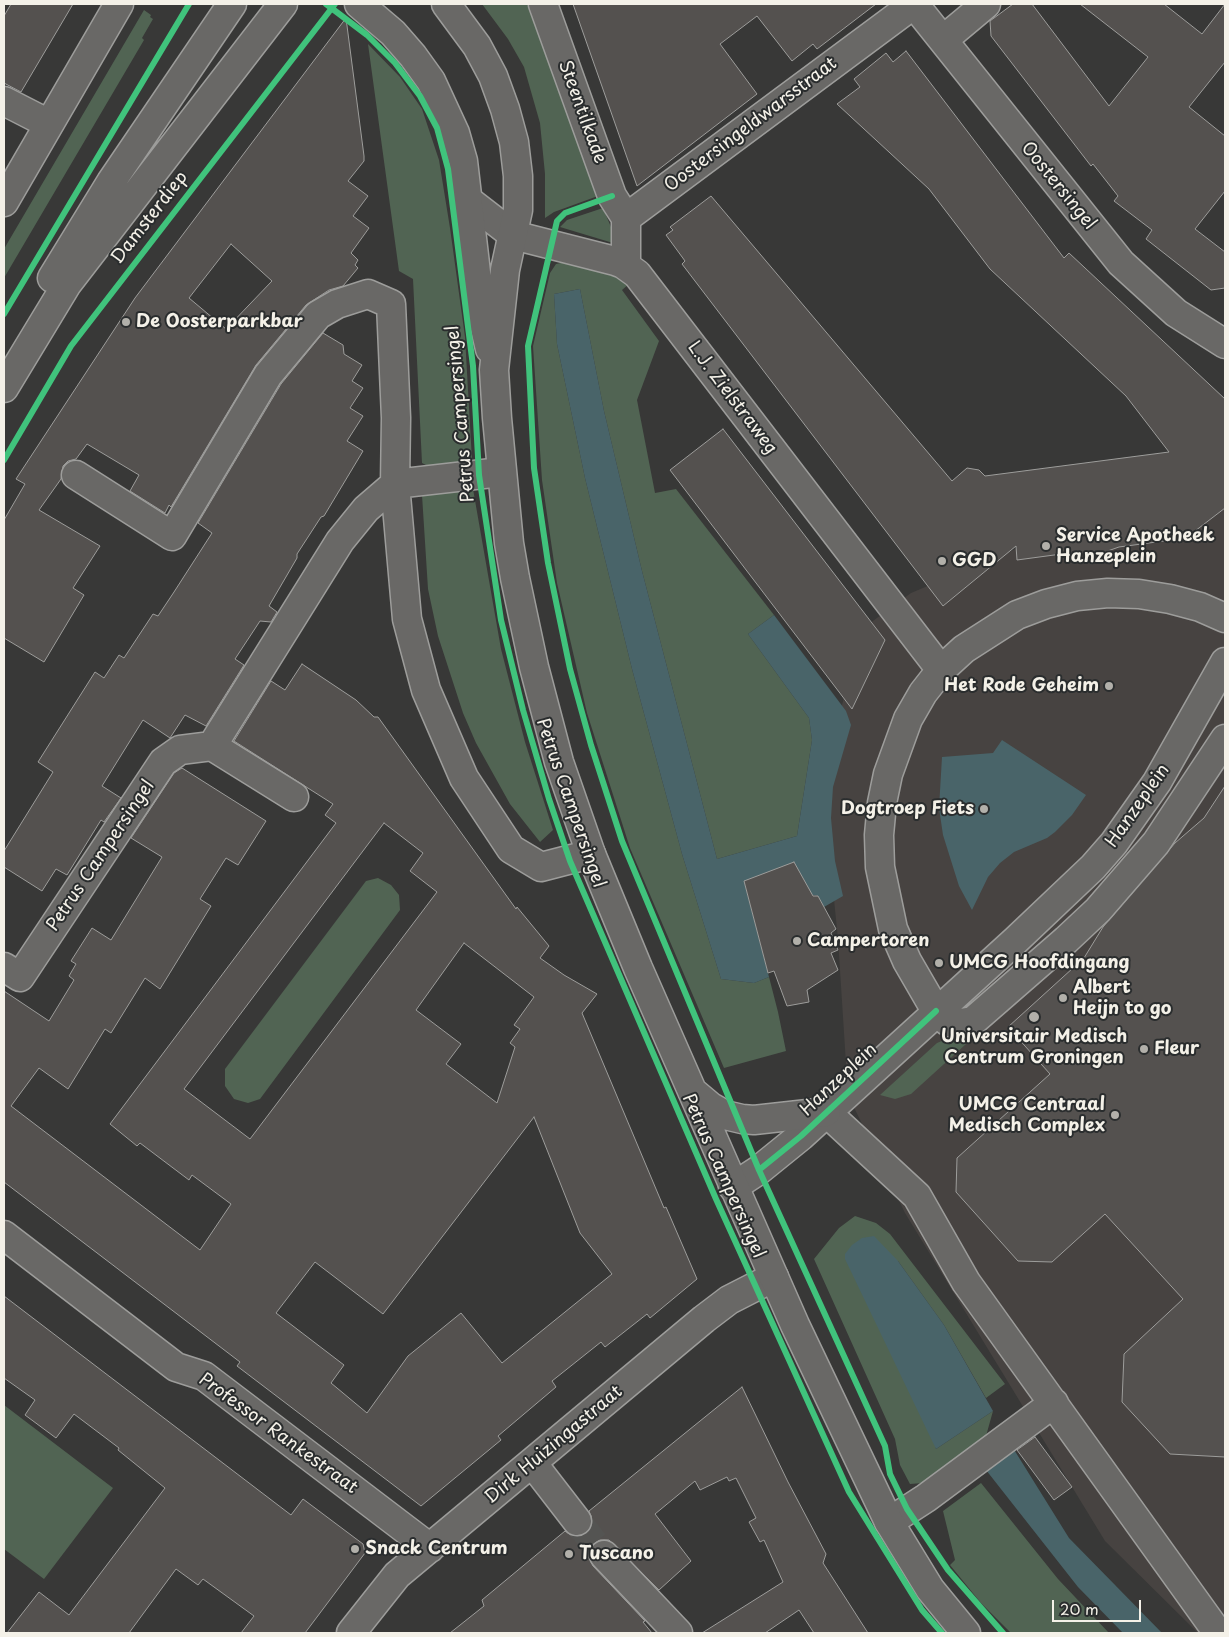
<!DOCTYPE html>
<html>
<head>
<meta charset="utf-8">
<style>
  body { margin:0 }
  #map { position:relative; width:1229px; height:1637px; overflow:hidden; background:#383837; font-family:"Playpen Sans",sans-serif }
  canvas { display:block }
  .frame { position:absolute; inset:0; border:5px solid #f4f1e8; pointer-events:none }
  .scale { position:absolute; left:1052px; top:1600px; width:89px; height:22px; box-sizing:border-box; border:2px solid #f4f1e8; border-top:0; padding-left:6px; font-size:15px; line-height:18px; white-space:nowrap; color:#f4f1e8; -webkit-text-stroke:4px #2a2d2e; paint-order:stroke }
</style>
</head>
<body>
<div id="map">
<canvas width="1229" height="1637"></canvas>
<div class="frame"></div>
<div class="scale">20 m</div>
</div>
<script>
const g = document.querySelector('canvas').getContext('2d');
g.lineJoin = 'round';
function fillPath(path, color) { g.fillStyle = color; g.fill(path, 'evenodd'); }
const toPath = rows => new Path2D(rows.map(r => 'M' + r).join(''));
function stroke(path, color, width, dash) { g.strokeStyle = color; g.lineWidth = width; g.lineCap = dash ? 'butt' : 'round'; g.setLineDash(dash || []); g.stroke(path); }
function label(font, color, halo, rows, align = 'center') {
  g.font = font + ' "Playpen Sans",sans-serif'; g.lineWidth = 4; g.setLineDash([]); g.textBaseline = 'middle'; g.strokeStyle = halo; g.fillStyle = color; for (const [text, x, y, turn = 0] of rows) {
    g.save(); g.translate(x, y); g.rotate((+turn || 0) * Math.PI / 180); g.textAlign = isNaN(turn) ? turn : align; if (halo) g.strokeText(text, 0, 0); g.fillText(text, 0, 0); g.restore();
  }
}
fillPath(toPath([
  [1225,461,1225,1633,1198,1633,1105,1541,905,1213,848,1095,838,939,822,781,862,629,911,593]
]), '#474341');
fillPath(toPath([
  [482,4,528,4,598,196,554,212,545,218,545,174,540,123,524,67,508,39],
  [144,10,151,15,150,17,153,19,142,38,144,40,4,278,4,249],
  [368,44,400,77,422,109,439,160,450,228,465,337,472,460,432,468,422,463,413,279,399,271],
  [603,208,616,239,613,243,560,227,567,220],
  [570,261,613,273,630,283,622,290,659,341,637,400,655,493,676,489,774,615,748,634,809,718,812,740,797,836,717,859,642,571,604,411,580,289,554,294,557,344,585,478,632,669,682,854,721,979,754,983,769,977,778,1012,786,1051,724,1068,630,848,587,713,557,583,542,480,533,346,550,273,556,264],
  [473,489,501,649,525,742,553,830,540,842,510,804,476,743,463,713,438,636,428,589,422,495],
  [378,878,391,885,399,895,400,910,260,1099,248,1103,234,1099,225,1086,225,1069,366,881],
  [944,1040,955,1040,966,1044,911,1094,895,1099,880,1095,937,1043],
  [855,1216,876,1223,890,1234,1005,1384,986,1398,944,1325,898,1261,936,1449,993,1411,986,1436,923,1483,910,1484,900,1465,895,1439,814,1259,839,1228],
  [4,1405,113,1488,44,1579,4,1549],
  [981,1483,1058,1579,1109,1633,1011,1633,981,1603,950,1565,955,1560,943,1511]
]), '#516453');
fillPath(toPath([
  [580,289,604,411,642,571,717,859,797,836,812,740,809,718,748,634,774,615,846,711,851,725,833,787,831,818,835,861,843,896,824,907,818,896,744,881,769,977,754,983,721,979,682,854,632,669,585,478,557,344,554,294],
  [1002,740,1086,795,1072,815,1055,832,1047,838,1014,852,1000,863,988,877,972,910,959,886,943,835,939,808,942,757,993,753],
  [874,1236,898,1261,944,1325,993,1411,936,1449,845,1259,845,1254,852,1245,862,1238],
  [1013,1448,1069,1538,1162,1633,1123,1633,1078,1587,986,1470]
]), '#496469');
const building = toPath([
  [11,4,73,4,21,92,4,83,4,16,11,4],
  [573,4,876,4,817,49,813,44,792,61,757,16,720,44,757,94,637,186,573,4],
  [1013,4,1032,4,1109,106,1148,57,1080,4,1164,4,1202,34,1225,4,1225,62,1189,107,1225,136,1225,191,1195,229,1225,252,1225,288,1211,290,1146,239,1152,230,1114,201,1118,196,1093,164,1091,166,991,36,990,21,1013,4],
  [346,18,364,156,364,161,348,181,368,196,353,216,369,228,351,253,358,260,355,265,358,268,343,286,329,290,306,305,256,365,171,507,169,505,165,513,130,491,139,475,87,444,76,459,68,461,63,466,61,479,39,510,100,546,73,588,84,595,44,662,4,638,4,520,25,484,16,479,135,298,346,18],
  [231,244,272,281,226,329,189,298,231,244],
  [906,51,1064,258,1069,253,1225,399,1225,508,1182,541,1164,541,1119,547,1102,553,1069,553,1017,560,1016,546,943,606,682,264,685,261,666,235,673,230,670,227,711,196,952,481,967,468,979,470,985,476,1169,452,1126,396,990,269,929,189,837,104,860,87,854,79,886,53,893,62,906,51],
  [323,333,343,345,344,354,362,365,352,381,363,388,350,408,363,416,347,441,363,451,324,516,321,517,297,554,297,558,269,606,277,612,271,622,260,621,235,659,244,665,206,726,185,715,170,738,143,720,102,786,121,798,104,822,101,820,67,875,56,869,42,891,4,867,4,851,53,772,38,762,95,672,104,678,119,655,124,658,153,614,158,616,174,592,212,533,198,523,281,384,323,333],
  [723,429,885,640,852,709,670,470,723,429],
  [302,664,356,700,374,717,378,717,516,909,517,907,549,946,540,958,564,975,597,994,582,1013,664,1208,666,1207,697,1279,650,1318,647,1314,605,1347,601,1342,552,1381,556,1387,498,1436,501,1440,421,1506,237,1366,240,1362,4,1182,4,991,49,1021,74,980,69,976,76,964,71,961,92,928,111,940,162,857,131,838,174,773,182,768,266,821,238,865,226,858,200,899,211,906,160,989,145,978,111,1033,105,1029,68,1089,39,1068,11,1106,200,1250,231,1204,192,1175,189,1180,140,1143,137,1146,110,1124,336,823,325,815,333,804,234,741,271,681,285,690,302,664],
  [384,823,423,853,410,871,437,892,250,1139,184,1089,384,823],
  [464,943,534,997,514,1025,520,1029,510,1043,515,1047,497,1103,446,1064,461,1044,416,1010,464,943],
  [534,1117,580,1233,612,1274,502,1363,461,1313,408,1356,367,1413,331,1383,344,1365,276,1313,315,1262,383,1314,534,1117],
  [1225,786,1225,1457,1170,1454,1122,1402,1124,1354,1183,1299,1105,1214,1052,1262,1018,1261,956,1192,957,1158,1050,1074,1008,1027,1084,958,1103,927,1175,843,1204,818,1225,786],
  [794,862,813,896,818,896,836,929,831,933,838,950,831,953,838,970,807,990,809,1002,787,1006,774,971,768,973,744,881,794,862],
  [4,1296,291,1515,303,1499,363,1544,365,1553,305,1633,241,1633,254,1616,203,1579,198,1585,176,1569,129,1633,7,1633,39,1592,69,1615,165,1488,118,1450,119,1448,74,1414,56,1438,25,1415,35,1400,4,1378,4,1296],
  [742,1387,788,1482,826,1554,823,1563,868,1633,814,1633,799,1610,765,1633,702,1633,783,1582,764,1540,760,1542,749,1522,756,1518,736,1478,729,1481,727,1477,700,1490,695,1481,655,1514,691,1561,659,1590,609,1540,600,1540,594,1543,589,1550,589,1558,593,1566,645,1621,643,1622,652,1633,450,1633,484,1606,482,1600,565,1531,572,1536,579,1536,587,1533,591,1527,592,1519,589,1511,742,1387],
  [1035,1437,1072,1487,1054,1500,1017,1450,1035,1437]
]);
fillPath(building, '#54514f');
stroke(building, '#9d9d9b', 1);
stroke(toPath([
  [577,1521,604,1555]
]), '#545452', 28, [28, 14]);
const minor = toPath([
  [543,4,612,196,626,218],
  [914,4,1121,263,1176,313,1225,344],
  [943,40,986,4],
  [4,101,49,124],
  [469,201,513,235,615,261,623,264,637,274,941,670],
  [4,202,119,4],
  [626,218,914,4],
  [626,218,626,266],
  [76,475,172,536,268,375,318,315,337,304,368,294,391,304,396,418,395,484,407,619,426,690,464,778,511,849,541,867,591,854],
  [1225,618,1200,607,1170,599,1139,594,1108,593,1077,596,1046,604,1017,615,964,649,941,670,923,693,908,719,888,774,882,803,879,835,880,867,893,929,907,961,936,1011,947,1021,955,1024,973,1021,1066,940,1098,910,1156,843,1225,739],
  [212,746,294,797],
  [4,967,20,977,163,762,180,750,212,746,340,541,366,509,395,484,501,472],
  [826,1112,917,1196,966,1282,1218,1633],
  [733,1187,759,1170,801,1136,1016,940,1093,867,1114,843,1157,782,1225,662],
  [4,1235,176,1367,204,1376,430,1548],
  [533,1464,577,1521],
  [889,1522,926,1498,1054,1403],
  [604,1555,678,1633],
  [351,1633,397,1575,704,1319,729,1300,774,1277]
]);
const major = toPath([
  [359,4,393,33,413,56,431,81,455,133,463,161,480,307,490,349],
  [446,4,477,46,493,76,505,109,514,142,518,176,518,210,505,270,494,370,497,418,509,543,515,578,534,667,559,762,591,854,638,968,795,1325,889,1522,930,1589,966,1633],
  [52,278,111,182,232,4],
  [4,388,67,284,283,4],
  [692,1091,711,1107,725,1115,742,1119,754,1120,826,1112]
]);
stroke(minor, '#9d9d9b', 31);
stroke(major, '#9d9d9b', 31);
stroke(minor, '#696866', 28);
stroke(major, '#696866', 28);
stroke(toPath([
  [326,4,367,35,395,63,420,96,437,128,448,169,473,366,479,475,501,620,523,710,549,799,570,861,716,1199,849,1492,922,1610,942,1633],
  [612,196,565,213,557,221,528,346,534,468,548,563,570,669,591,745,622,841,759,1170,885,1446,890,1474,907,1509,948,1570,1003,1633],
  [4,314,189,4],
  [4,460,71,346,335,4],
  [759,1170,801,1136,936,1011]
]), '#40c37c', 6);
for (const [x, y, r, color] of [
  [126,322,5,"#b2b0aa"],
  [1046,546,5,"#b2b0aa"],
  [942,561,5,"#b2b0aa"],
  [1109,686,5,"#b2b0aa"],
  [984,809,5,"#b2b0aa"],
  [797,941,5,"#b2b0aa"],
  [939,963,5,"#b2b0aa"],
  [1063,998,5,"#b2b0aa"],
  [1034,1017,6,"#b2b0aa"],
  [1144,1049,5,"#b2b0aa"],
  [1115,1115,5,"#b2b0aa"],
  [355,1549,5,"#b2b0aa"],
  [569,1554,5,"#b2b0aa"]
]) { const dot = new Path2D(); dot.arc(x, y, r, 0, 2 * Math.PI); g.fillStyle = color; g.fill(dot); stroke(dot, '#2a2d2e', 2); }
label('18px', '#f4f1e8', '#2a2d2e', [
  ["Steentilkade",582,112,70],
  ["Oostersingeldwarsstraat",751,125,-37],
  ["Oostersingel",1058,186,51],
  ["Damsterdiep",150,218,-52],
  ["L.J. Zielstraweg",732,398,53],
  ["Petrus Campersingel",461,414,-95],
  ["Petrus Campersingel",570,803,71],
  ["Hanzeplein",1138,806,-55],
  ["Petrus Campersingel",101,856,-56],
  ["Hanzeplein",839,1080,-43],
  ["Petrus Campersingel",723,1176,66],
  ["Professor Rankestraat",278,1434,36],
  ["Dirk Huizingastraat",554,1445,-40]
]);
label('bold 18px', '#f4f1e8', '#2a2d2e', [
  ["De Oosterparkbar",136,322],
  ["Service Apotheek",1056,536],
  ["Hanzeplein",1056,557],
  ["GGD",952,561],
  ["Het Rode Geheim",1099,686,"right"],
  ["Dogtroep Fiets",974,809,"right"],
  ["Campertoren",807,941],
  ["UMCG Hoofdingang",949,963],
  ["Albert",1073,988],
  ["Heijn to go",1073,1009],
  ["Universitair Medisch",1034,1037,"center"],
  ["Centrum Groningen",1034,1058,"center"],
  ["Fleur",1154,1049],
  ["UMCG Centraal",1105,1105,"right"],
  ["Medisch Complex",1105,1126,"right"],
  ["Snack Centrum",365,1549],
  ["Tuscano",579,1554]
], 'left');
</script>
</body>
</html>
